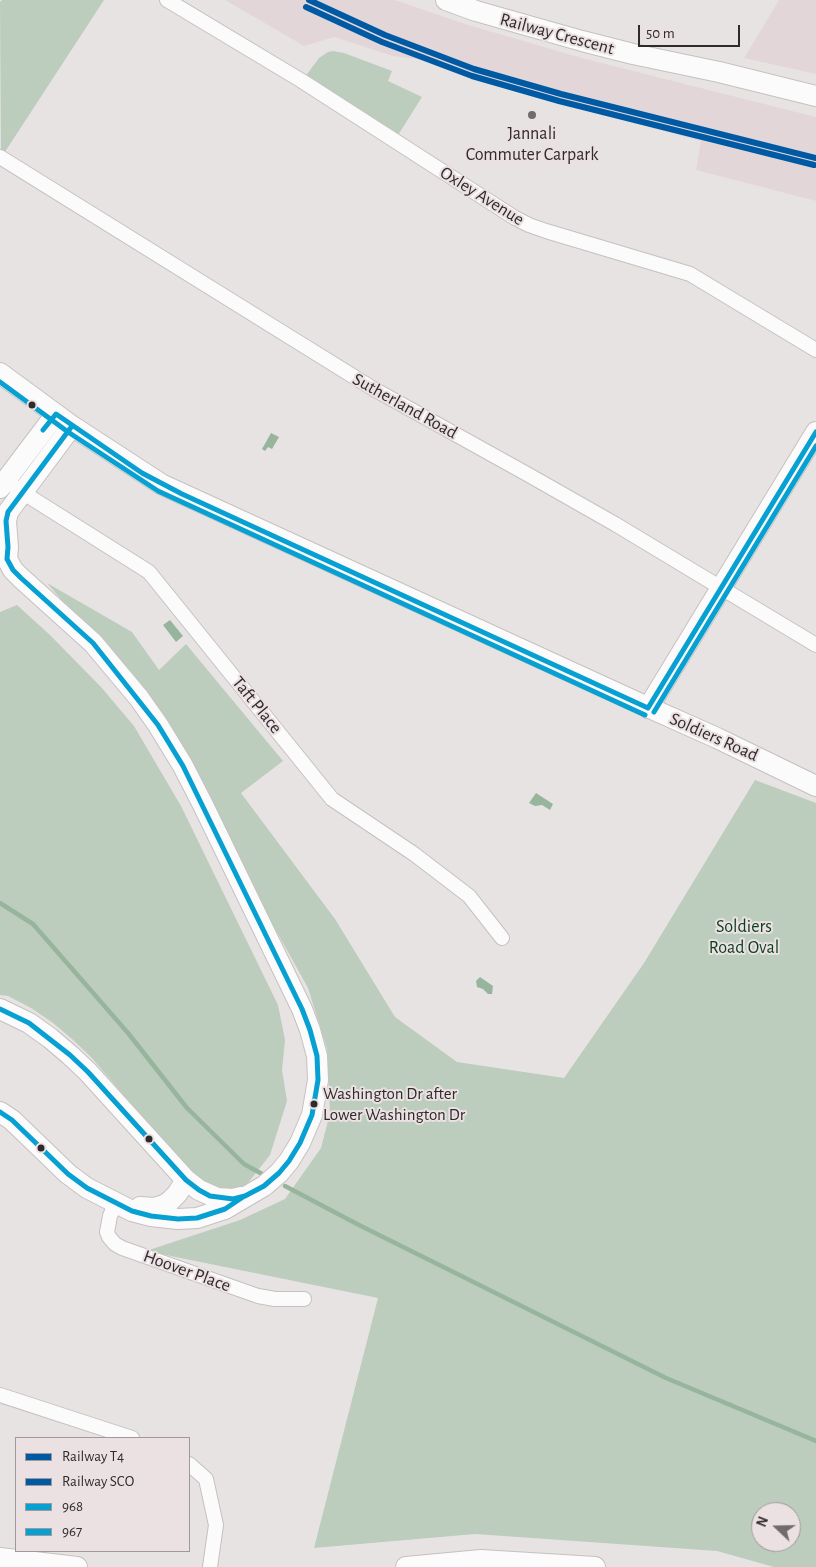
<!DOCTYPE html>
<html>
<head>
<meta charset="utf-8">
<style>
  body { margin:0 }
  #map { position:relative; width:816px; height:1567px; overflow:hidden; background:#e8e3e3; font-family:"Alegreya Sans",sans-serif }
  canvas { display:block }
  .legend { position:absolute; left:15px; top:1437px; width:175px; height:115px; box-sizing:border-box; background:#ebe0e2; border:1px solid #a09899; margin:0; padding:6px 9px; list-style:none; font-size:15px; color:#2f2b2c }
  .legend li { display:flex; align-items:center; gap:10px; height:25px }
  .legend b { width:25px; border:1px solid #a09899 }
  .north { position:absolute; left:751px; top:1502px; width:50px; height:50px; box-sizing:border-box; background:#ebe0e2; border:1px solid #a09899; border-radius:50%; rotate:291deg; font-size:14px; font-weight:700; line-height:20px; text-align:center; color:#2f2b2c }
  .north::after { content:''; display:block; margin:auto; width:18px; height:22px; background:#706b6c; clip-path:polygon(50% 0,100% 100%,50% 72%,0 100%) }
  .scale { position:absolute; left:638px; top:25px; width:102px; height:22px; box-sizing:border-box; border:2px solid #2f2b2c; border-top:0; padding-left:6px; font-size:15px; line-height:18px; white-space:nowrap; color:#2f2b2c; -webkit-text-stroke:4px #ebe0e2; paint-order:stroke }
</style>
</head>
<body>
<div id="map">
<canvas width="816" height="1567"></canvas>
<ul class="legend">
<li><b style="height:6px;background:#005aa3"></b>Railway T4</li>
<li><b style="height:6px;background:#005aa3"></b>Railway SCO</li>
<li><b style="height:6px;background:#07a0d2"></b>968</li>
<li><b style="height:6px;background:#07a0d2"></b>967</li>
</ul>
<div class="north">N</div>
<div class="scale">50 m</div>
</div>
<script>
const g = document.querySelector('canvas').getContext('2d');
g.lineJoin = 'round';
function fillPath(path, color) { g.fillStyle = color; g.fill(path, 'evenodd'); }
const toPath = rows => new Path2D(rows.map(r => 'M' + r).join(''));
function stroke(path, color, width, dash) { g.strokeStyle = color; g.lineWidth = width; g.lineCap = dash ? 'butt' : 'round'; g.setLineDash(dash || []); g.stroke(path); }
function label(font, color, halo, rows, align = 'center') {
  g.font = font + ' "Alegreya Sans",sans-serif'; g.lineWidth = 4; g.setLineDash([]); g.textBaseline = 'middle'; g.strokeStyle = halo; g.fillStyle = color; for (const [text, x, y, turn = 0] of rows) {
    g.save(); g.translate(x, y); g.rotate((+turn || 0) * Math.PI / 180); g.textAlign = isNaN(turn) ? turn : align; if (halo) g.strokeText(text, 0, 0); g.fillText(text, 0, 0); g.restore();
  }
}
fillPath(toPath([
  [225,0,395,0,465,24,582,58,816,117,816,201,696,170,701,141,532,96,424,60,393,56,334,37,304,46],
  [779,0,816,0,816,74,744,58]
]), '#e3d6d9');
fillPath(toPath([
  [2,0,104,0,1,158,0,2],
  [333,51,344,53,392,71,388,81,422,97,395,140,302,81,319,58,328,52],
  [47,583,132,632,159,670,186,644,283,761,241,793,335,919,395,1017,457,1062,564,1078,644,963,755,780,816,803,816,1567,774,1567,717,1551,475,1534,314,1548,378,1298,146,1251,240,1220,285,1199,321,1148,330,1113,327,1049,308,988,148,700],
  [761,1512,791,1512,791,1542,761,1542],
  [17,605,50,635,101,687,134,726,181,806,278,1005,285,1040,282,1070,287,1101,270,1155,248,1183,236,1191,212,1188,191,1174,91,1057,72,1039,53,1023,31,1008,8,996,0,995,0,612]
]), '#bccdbd');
fillPath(toPath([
  [271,433,279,437,272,449,268,447,265,451,262,449],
  [170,620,183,636,176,642,163,625],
  [536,793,553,804,550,810,542,805,535,806,529,803],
  [480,977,493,986,492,994,488,994,483,989,477,987,476,981]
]), '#97b59c');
stroke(toPath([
  [0,903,33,924,128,1033,187,1108,244,1164,264,1175],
  [285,1186,357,1224,666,1378,816,1441]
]), '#97b59c', 4.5);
const street = toPath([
  [167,0,302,81,515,218,529,225,546,231,690,274,816,350],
  [0,157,372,388,527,474,615,524,816,645],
  [5,480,22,492,149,572,332,799,414,854,469,896,502,938],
  [116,1202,110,1216,107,1232,109,1237,115,1244,122,1248,258,1296,275,1299,304,1299],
  [0,1395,132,1438],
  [189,1464,206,1479,216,1525,210,1567]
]);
const secondary = toPath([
  [446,0,476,11,582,41,633,54,719,72,816,96],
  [0,373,72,426,161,484,643,705,717,738,816,786],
  [0,488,56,414],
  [0,554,7,559,13,570,21,578,93,643,139,698,158,725,183,766,203,805,302,1009,310,1030,317,1056,318,1080,312,1115,300,1143,289,1161,279,1173,264,1186,225,1209,197,1218,178,1219,151,1216,132,1211,87,1188,68,1174,12,1120,0,1112],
  [7,559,8,547,6,521,8,512,72,426],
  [648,708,816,432],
  [0,1009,29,1023,50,1038,70,1055,88,1072,186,1180,199,1190,217,1198,233,1199,241,1197],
  [140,1207,154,1208,164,1205,170,1201,177,1194,186,1180],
  [0,1558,77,1567],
  [406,1567,481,1560,595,1567]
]);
stroke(street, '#c5c1c1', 16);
stroke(secondary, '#c5c1c1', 22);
stroke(street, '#fcfbfb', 14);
stroke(secondary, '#fcfbfb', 20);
stroke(toPath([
  [43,430,56,414,142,473,182,494,648,708],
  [648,708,816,432],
  [0,1009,29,1023,70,1055,88,1072,186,1180,199,1190,210,1196,233,1199,245,1196,264,1186,279,1173,289,1161,300,1143,312,1115,318,1080,317,1056,310,1030,302,1009,183,766,158,725,93,643,21,578,13,570,7,559,8,547,6,521,8,512,72,426],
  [0,1112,12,1120,68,1174,87,1188,132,1211,151,1216,178,1219,197,1218,225,1209,243,1197]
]), '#07a0d2', 5);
stroke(toPath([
  [0,382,68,432,158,491,645,715],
  [654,712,816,446]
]), '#07a0d2', 5);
stroke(toPath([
  [309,0,385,35,474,69,561,94,816,158]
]), '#005aa3', 6);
stroke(toPath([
  [306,7,382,42,472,76,559,101,814,165]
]), '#005aa3', 6);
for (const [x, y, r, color] of [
  [532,115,5,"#706b6c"],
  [32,405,4.5,"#2f2b2c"],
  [314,1104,4.5,"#2f2b2c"],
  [149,1139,4.5,"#2f2b2c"],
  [41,1148,4.5,"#2f2b2c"]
]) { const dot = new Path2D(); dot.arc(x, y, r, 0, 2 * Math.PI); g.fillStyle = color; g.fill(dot); stroke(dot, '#ebe0e2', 2); }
label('17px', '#2f2b2c', '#ebe0e2', [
  ["Washington Dr after",323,1094],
  ["Lower Washington Dr",323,1115]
], 'left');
label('18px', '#2f2b2c', '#ebe0e2', [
  ["Railway Crescent",557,34,15],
  ["Oxley Avenue",482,196,32],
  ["Sutherland Road",405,406,29],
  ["Taft Place",257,705,51],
  ["Soldiers Road",714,737,24],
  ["Hoover Place",187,1271,20]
]);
label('18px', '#2f2b2c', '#ebe0e2', [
  ["Jannali",532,134],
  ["Commuter Carpark",532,155]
]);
label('18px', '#093f1c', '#ebe0e2', [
  ["Soldiers",744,927],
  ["Road Oval",744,948]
]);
</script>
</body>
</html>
